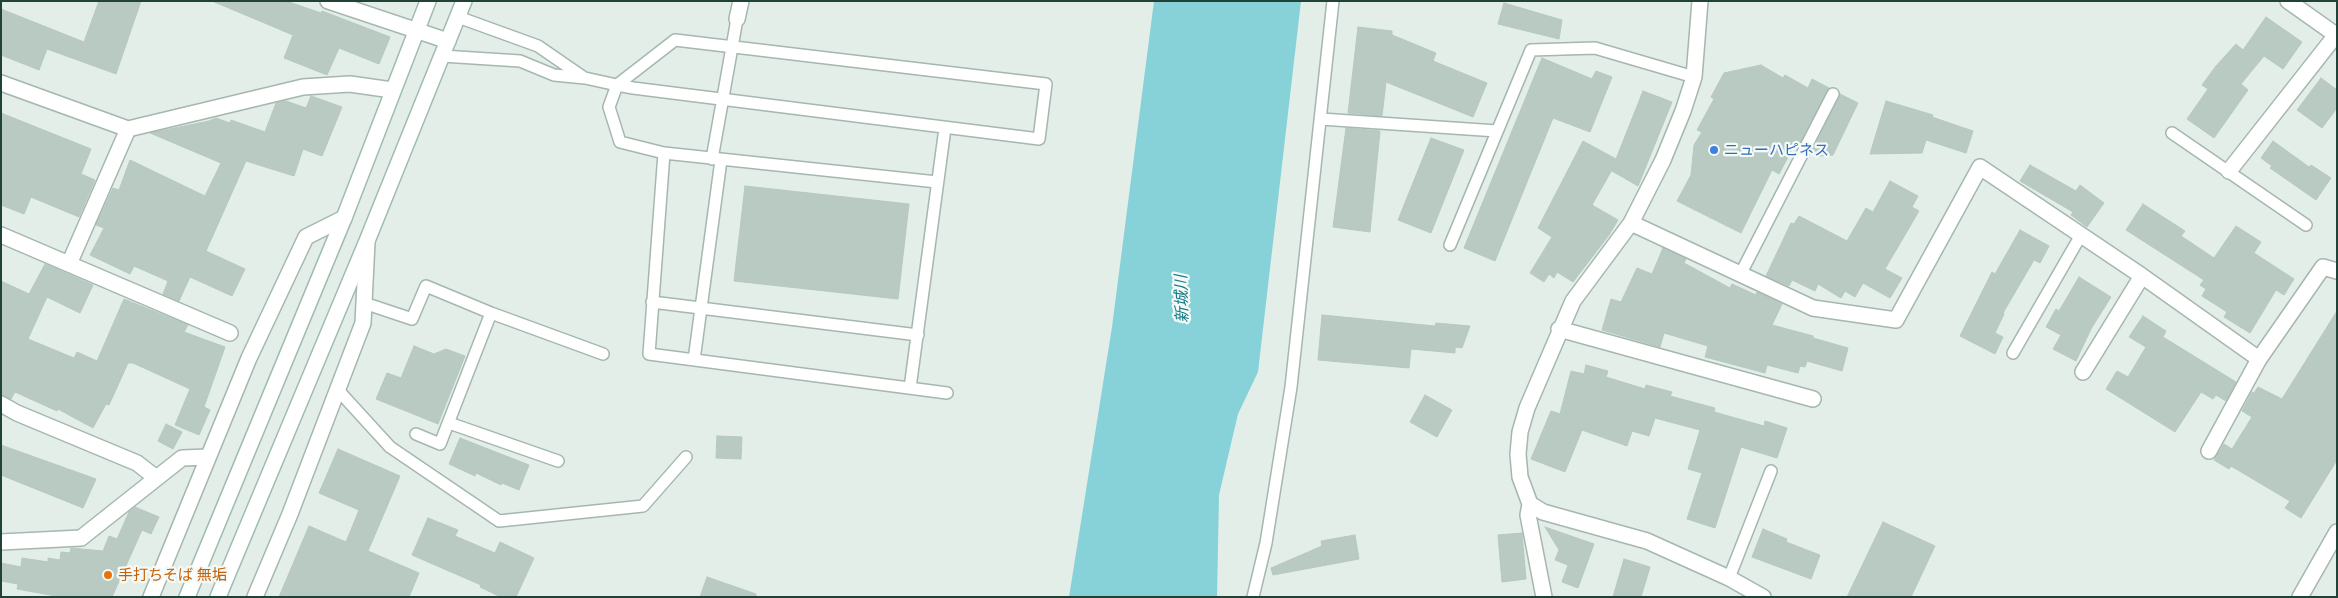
<!DOCTYPE html>
<html>
<head>
<meta charset="utf-8">
<style>
  body { margin:0 }
  #map { position:relative; width:2338px; height:598px; overflow:hidden; background:#e3eee8; font-family:"Public Sans",sans-serif }
  canvas { display:block }
  .frame { position:absolute; inset:0; border:2px solid #214236; pointer-events:none }
</style>
</head>
<body>
<div id="map">
<canvas width="2338" height="598"></canvas>
<div class="frame"></div>
</div>
<script>
const g = document.querySelector('canvas').getContext('2d');
g.lineJoin = 'round';
function fillPath(path, color) { g.fillStyle = color; g.fill(path, 'evenodd'); }
const toPath = rows => new Path2D(rows.map(r => 'M' + r).join(''));
function stroke(path, color, width, dash) { g.strokeStyle = color; g.lineWidth = width; g.lineCap = dash ? 'butt' : 'round'; g.setLineDash(dash || []); g.stroke(path); }
function label(font, color, halo, rows, align = 'center') {
  g.font = font + ' "Public Sans","Noto Sans JP",sans-serif'; g.lineWidth = 4.5; g.setLineDash([]); g.textBaseline = 'middle'; g.strokeStyle = halo; g.fillStyle = color; for (const [text, x, y, turn = 0] of rows) {
    g.save(); g.translate(x, y); g.rotate((+turn || 0) * Math.PI / 180); g.textAlign = isNaN(turn) ? turn : align; if (halo) g.strokeText(text, 0, 0); g.fillText(text, 0, 0); g.restore();
  }
}
fillPath(toPath([
  [1154,1,1301,1,1258,372,1238,414,1219,495,1217,597,1069,597,1112,327]
]), '#86d2d8');
const building = toPath([
  [99,1,141,1,116,74,47,49,39,70,1,55,1,9,84,42,99,1],
  [212,1,286,1,321,13,322,11,390,37,379,64,339,48,327,75,284,58,293,35,212,1],
  [1504,3,1562,20,1559,39,1498,24,1504,3],
  [2266,17,2302,42,2283,69,2264,56,2241,84,2248,90,2214,138,2187,119,2208,89,2202,85,2216,66,2236,44,2243,50,2266,17],
  [1358,27,1392,31,1392,35,1436,53,1433,61,1487,83,1473,117,1386,82,1382,116,1348,113,1358,27],
  [1542,58,1592,79,1596,71,1612,77,1590,132,1553,118,1495,261,1464,248,1542,58],
  [1761,65,1783,78,1785,75,1808,88,1812,79,1829,88,1798,146,1795,144,1779,174,1772,170,1741,233,1677,201,1691,175,1694,145,1702,132,1697,130,1714,99,1711,97,1724,73,1761,65],
  [2321,78,2337,90,2337,108,2322,128,2297,110,2321,78],
  [1643,91,1672,102,1638,186,1612,171,1613,168,1592,205,1618,220,1609,235,1573,282,1557,272,1554,278,1549,274,1544,282,1530,273,1552,237,1538,228,1583,141,1616,159,1643,91],
  [1840,94,1858,103,1833,155,1820,156,1812,152,1840,94],
  [311,96,342,107,322,156,303,149,294,176,246,161,206,251,245,269,232,296,190,277,179,301,163,294,168,281,134,266,130,274,90,255,104,228,96,225,113,188,119,190,130,160,205,196,221,163,150,133,209,121,216,118,230,123,231,120,265,132,276,103,286,101,306,108,311,96],
  [1886,101,1933,115,1932,117,1973,131,1966,153,1926,140,1922,153,1870,154,1886,101],
  [1,113,91,149,81,174,95,180,79,217,31,197,24,214,1,205,1,113],
  [1346,128,1380,131,1370,232,1333,227,1346,128],
  [1431,138,1464,150,1431,233,1398,220,1431,138],
  [2273,141,2309,167,2311,165,2331,178,2316,200,2270,168,2272,166,2261,158,2273,141],
  [2030,165,2076,191,2080,185,2104,203,2087,227,2071,215,2073,212,2020,181,2030,165],
  [1890,181,1918,196,1912,207,1919,211,1885,269,1902,278,1890,298,1863,283,1855,297,1845,291,1841,298,1818,284,1815,291,1792,280,1789,286,1766,276,1791,223,1794,224,1799,216,1847,241,1866,208,1873,212,1890,181],
  [745,186,909,204,898,299,734,281,745,186],
  [2143,204,2185,231,2181,236,2214,258,2236,226,2261,242,2254,253,2294,279,2284,295,2276,290,2250,333,2224,317,2227,312,2202,296,2206,289,2200,285,2204,280,2126,230,2143,204],
  [2020,230,2049,246,2040,263,2034,260,2003,313,2004,314,1995,333,2003,337,1995,354,1960,336,1992,272,1995,274,2020,230],
  [1663,248,1686,259,1684,263,1730,288,1732,284,1756,295,1757,292,1782,304,1772,325,1813,336,1813,338,1848,348,1842,371,1807,361,1805,367,1800,366,1798,373,1767,365,1765,373,1705,357,1708,346,1664,333,1660,347,1602,330,1611,299,1621,302,1637,268,1652,274,1663,248],
  [45,264,93,285,80,313,47,297,28,339,74,358,77,352,97,361,124,299,188,325,184,332,225,347,204,407,210,410,199,435,175,425,190,389,133,363,128,363,109,405,106,404,93,428,58,409,57,411,15,392,11,399,1,395,1,281,29,294,45,264],
  [2079,277,2111,297,2091,329,2076,361,2053,349,2061,335,2046,327,2056,309,2059,311,2079,277],
  [2337,311,2337,460,2301,518,2285,508,2290,501,2231,466,2229,469,2214,460,2224,444,2232,449,2252,417,2242,411,2252,392,2254,393,2258,387,2282,399,2337,311],
  [1322,315,1435,326,1436,323,1470,326,1462,348,1455,347,1455,353,1411,349,1409,368,1318,360,1322,315],
  [2143,316,2166,331,2163,337,2236,382,2226,401,2216,395,2213,399,2201,392,2175,432,2106,389,2117,371,2128,377,2146,347,2129,337,2143,316],
  [414,346,434,354,446,349,465,356,438,424,376,399,387,373,401,378,414,346],
  [1586,365,1608,371,1606,377,1645,389,1646,385,1672,392,1670,396,1715,408,1714,412,1764,426,1765,421,1787,428,1777,458,1741,447,1715,528,1687,519,1702,473,1688,469,1700,430,1655,418,1649,436,1632,431,1627,446,1582,430,1565,472,1531,459,1551,411,1560,414,1571,371,1584,374,1586,365],
  [1425,395,1452,410,1437,437,1410,422,1425,395],
  [166,424,182,432,173,449,158,441,166,424],
  [717,436,742,437,741,459,716,458,717,436],
  [460,438,529,465,519,490,502,483,501,485,476,473,475,476,449,464,460,438],
  [1,445,96,479,83,508,1,475,1,445],
  [338,449,400,476,368,551,419,573,409,597,279,597,309,526,346,542,359,510,319,493,338,449],
  [135,507,159,517,151,534,142,530,112,597,61,597,17,589,18,584,1,581,1,563,21,567,22,558,48,562,48,558,60,560,61,552,70,553,71,548,103,551,109,536,117,539,129,512,135,507],
  [428,518,458,530,455,536,495,553,500,542,534,558,516,597,501,597,480,587,481,585,412,555,428,518],
  [1883,522,1935,546,1911,597,1847,597,1883,522],
  [1545,527,1594,544,1578,588,1562,582,1568,565,1555,560,1559,550,1545,527],
  [1763,529,1787,539,1786,542,1820,555,1811,579,1752,557,1763,529],
  [1522,533,1526,579,1502,582,1498,535,1522,533],
  [1355,535,1359,559,1273,575,1271,568,1322,546,1321,541,1355,535],
  [1624,559,1650,567,1641,597,1613,597,1624,559],
  [707,577,756,594,756,597,700,597,707,577]
]);
fillPath(building, '#b8cac1');
stroke(building, '#b5c9bf', 1);
const lane = toPath([
  [458,17,538,46,583,77],
  [442,56,520,61,554,75,585,78,617,85,633,88,1039,139,1046,84,675,40,617,85,609,107,620,142,664,153,937,182],
  [1321,119,1497,131],
  [2172,133,2306,225],
  [664,153,649,354,947,393],
  [712,159,737,19],
  [1450,245,1531,50,1595,48,1694,77],
  [1740,275,1833,94],
  [652,302,918,335],
  [364,303,412,319,426,286,491,313,440,444,416,434],
  [491,313,603,354],
  [2013,353,2081,235],
  [694,360,721,160],
  [910,388,945,128],
  [337,389,390,447,499,521,643,506,686,457],
  [449,423,558,461],
  [1729,578,1771,471],
  [1253,597,1266,543,1291,387,1333,1]
]);
const street = toPath([
  [328,1,448,41],
  [737,19,741,1],
  [1,83,128,129,303,87,350,84,392,90],
  [2229,171,2336,35,2288,1],
  [1631,223,1813,308,1896,320,1980,167,2142,276,2259,359],
  [1,235,230,333],
  [69,264,128,129],
  [1559,329,1813,399],
  [2083,372,2142,276],
  [1,404,17,413,137,463,155,477],
  [2209,451,2259,359,2323,267,2337,271],
  [1530,504,1543,512,1647,541,1729,578,1763,597],
  [1,542,81,538,182,458,208,457],
  [151,597,249,358,306,237,344,218],
  [255,597,290,514,363,323,367,242],
  [1544,597,1528,515,1530,504,1520,477,1518,454,1520,432,1527,408,1573,301,1631,223,1663,160,1683,111,1694,77,1700,1],
  [2300,597,2337,532]
]);
const secondary = toPath([
  [187,597,344,218,428,1],
  [218,597,367,241,464,1]
]);
stroke(lane, '#a5b7af', 14);
stroke(street, '#a5b7af', 18);
stroke(secondary, '#a0bbb0', 18);
stroke(lane, '#fff', 11);
stroke(street, '#fff', 15);
stroke(secondary, '#fff', 15);
for (const [x, y, r, color] of [
  [1714,150,5,"#3f7fe0"],
  [108,575,5,"#e8710a"]
]) { const dot = new Path2D(); dot.arc(x, y, r, 0, 2 * Math.PI); g.fillStyle = color; g.fill(dot); stroke(dot, '#f4faf7', 2); }
label('15px', '#366cbe', '#f4faf7', [
  ["ニューハピネス",1724,150]
], 'left');
label('15px', '#c56008', '#f4faf7', [
  ["手打ちそば 無垢",118,575]
], 'left');
label('italic 16px', '#147b85', '#f4faf7', [
  ["新城川",1182,299,-92]
]);
</script>
</body>
</html>
